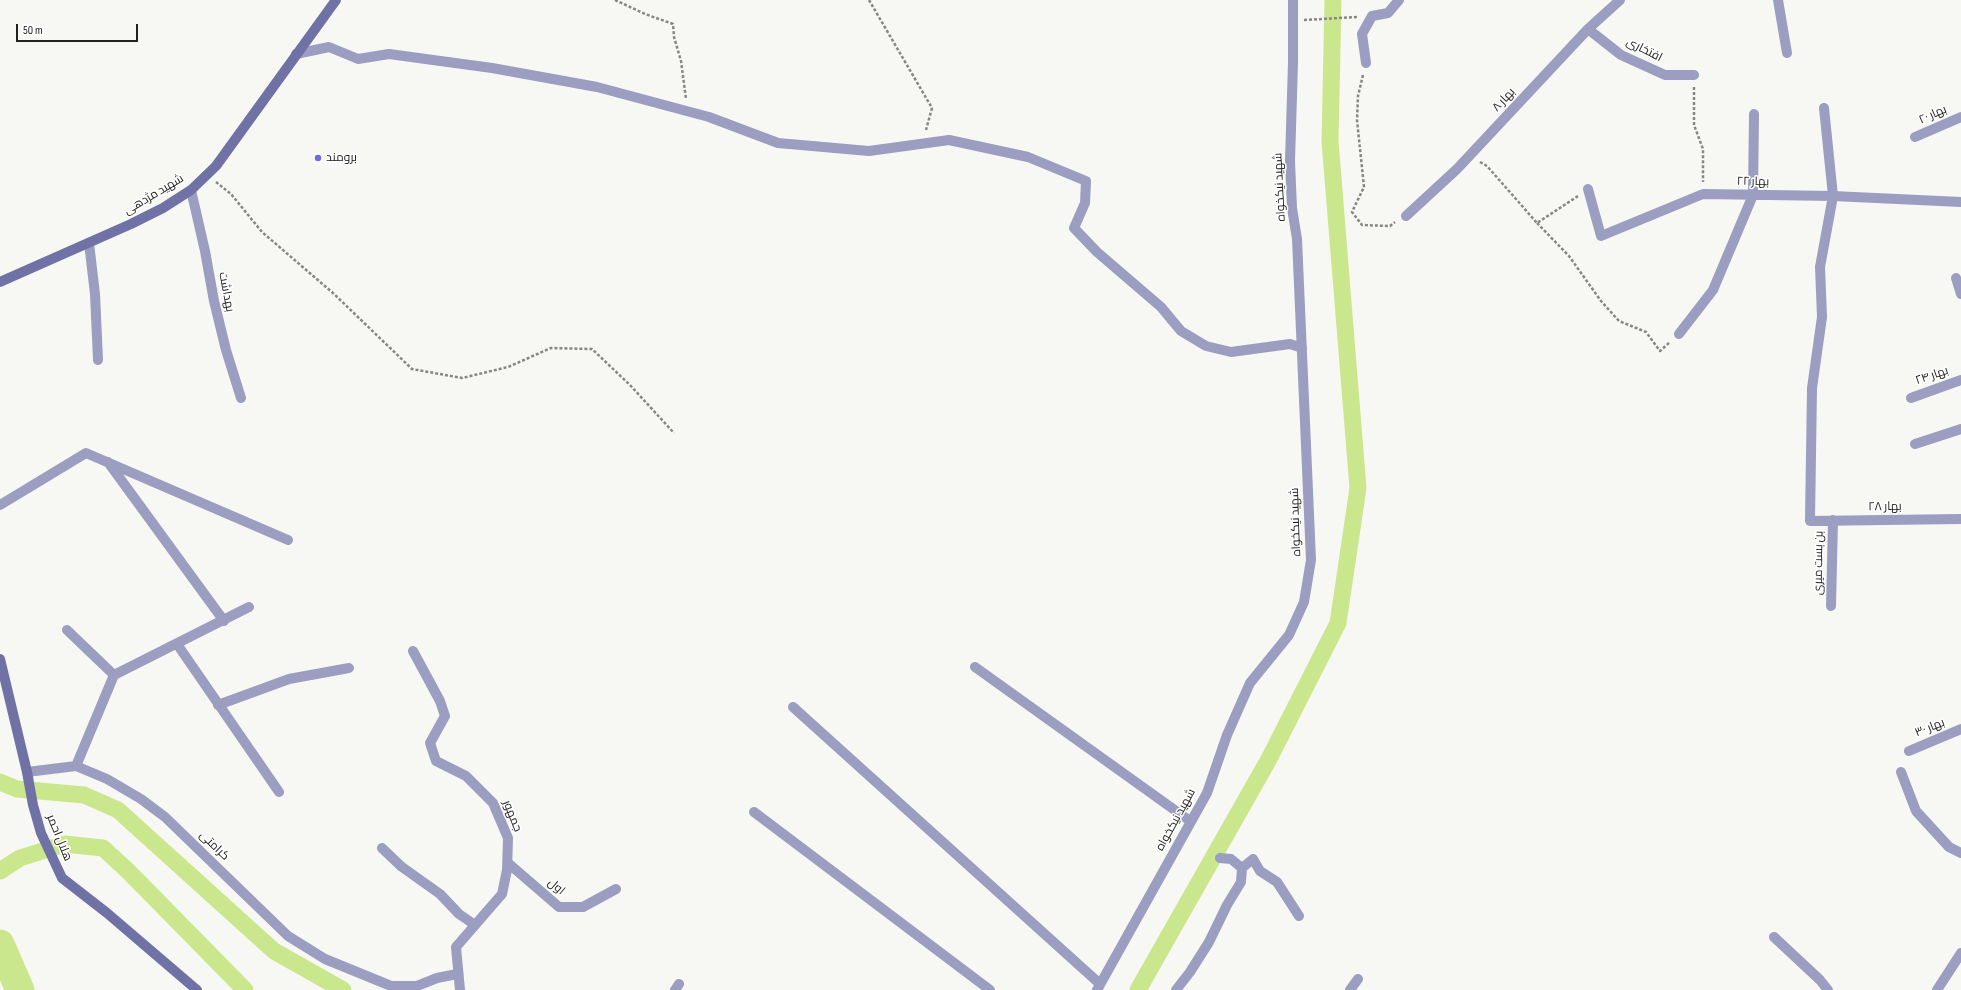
<!DOCTYPE html>
<html>
<head>
<meta charset="utf-8">
<style>
  body { margin:0 }
  #map { position:relative; width:1961px; height:990px; overflow:hidden; background:#f7f8f4; font-family:"Sofia Sans Condensed",sans-serif }
  canvas { display:block }
  .scale { position:absolute; left:16px; top:24px; width:122px; height:18px; box-sizing:border-box; border:2px solid #20211f; border-top:0; padding-left:5px; font-size:12px; line-height:14px; white-space:nowrap; color:#20211f; -webkit-text-stroke:3px #fff; paint-order:stroke }
</style>
</head>
<body>
<div id="map">
<canvas width="1961" height="990"></canvas>
<div class="scale">50 m</div>
</div>
<script>
const g = document.querySelector('canvas').getContext('2d');
g.lineJoin = 'round';
const toPath = rows => new Path2D(rows.map(r => 'M' + r).join(''));
function stroke(path, color, width, dash) { g.strokeStyle = color; g.lineWidth = width; g.lineCap = dash ? 'butt' : 'round'; g.setLineDash(dash || []); g.stroke(path); }
function label(font, color, halo, rows, align = 'center') {
  g.font = font + ' "Sofia Sans Condensed",Cairo,sans-serif'; g.lineWidth = 3; g.setLineDash([]); g.textBaseline = 'middle'; g.strokeStyle = halo; g.fillStyle = color; for (const [text, x, y, turn = 0] of rows) {
    g.save(); g.translate(x, y); g.rotate((+turn || 0) * Math.PI / 180); g.textAlign = isNaN(turn) ? turn : align; if (halo) g.strokeText(text, 0, 0); g.fillText(text, 0, 0); g.restore();
  }
}
stroke(toPath([
  [0,782,17,789,84,795,118,810,274,951,343,990],
  [0,871,20,858,65,844,103,848,128,871,245,990],
  [1138,990,1269,759,1338,623,1358,488,1330,141,1333,0]
]), '#cbe78e', 17);
stroke(toPath([
  [0,944,20,990]
]), '#cbe78e', 29);
stroke(toPath([
  [615,0,645,14,673,24,674,37,681,61,686,99],
  [869,0,932,108,926,130],
  [1304,20,1357,17],
  [1363,75,1358,96,1357,120,1364,187,1352,212,1362,225,1390,226,1395,222],
  [1694,87,1694,125,1703,149,1703,182],
  [1480,162,1487,166,1537,223,1578,196],
  [216,182,231,194,262,232,333,293,412,369,462,378,508,367,551,348,592,349,630,385,674,433],
  [1537,223,1569,256,1601,301,1619,321,1646,332,1660,351,1670,342]
]), '#868784', 2.5, [3, 2]);
stroke(toPath([
  [413,651,440,701,445,716,430,743,436,761,466,776,493,803,508,838,507,870,502,894,456,947,460,990],
  [508,863,559,907,583,907,616,889]
]), '#9b9dc1', 10);
stroke(toPath([
  [1778,0,1787,53],
  [1588,29,1621,55,1665,75,1694,75],
  [296,54,329,47,358,59,389,54,492,68,597,87,709,117,778,143,869,151,949,140,1028,157,1086,181,1085,203,1074,228,1097,252,1161,307,1181,331,1206,346,1231,352,1290,344,1302,348],
  [1366,63,1362,34,1372,16,1388,13,1399,0],
  [1824,108,1833,196,1820,267,1822,317,1812,388,1810,521,1961,519],
  [1915,137,1961,117],
  [1588,189,1601,236,1703,194,1833,196,1961,202],
  [191,190,205,251,214,301,226,350,241,398],
  [1406,216,1457,169,1588,29,1620,0],
  [89,243,95,294,98,360],
  [1956,278,1961,294],
  [1679,334,1713,290,1753,195,1754,114],
  [1911,398,1961,380],
  [1915,444,1961,429],
  [108,462,224,621],
  [0,505,86,453,288,540],
  [1831,606,1833,520],
  [67,630,114,675],
  [177,644,279,792],
  [975,667,1190,821],
  [218,705,289,679,349,668],
  [793,707,1100,984],
  [1909,751,1961,729],
  [76,766,107,779,141,799,165,817,288,936,325,959,391,986,417,986,437,978,457,974],
  [27,772,76,766,114,675,249,607],
  [1901,772,1916,811,1949,847,1961,853],
  [754,812,990,990],
  [382,848,402,867,440,894,459,914,475,925],
  [1220,858,1231,859,1242,868,1253,859,1260,871,1277,882,1299,916],
  [1774,937,1820,980,1828,990],
  [675,990,679,984],
  [1097,990,1207,793,1227,735,1250,683,1289,635,1304,602,1311,560,1297,239,1292,208,1290,161,1293,63,1293,0],
  [1176,990,1190,972,1209,942,1227,905,1241,882,1242,868],
  [1350,990,1358,979],
  [1937,990,1961,953]
]), '#9b9dc1', 10);
stroke(toPath([
  [0,282,131,224,163,208,191,190,216,166,336,0],
  [0,659,27,772,33,805,41,833,62,878,107,913,197,990]
]), '#7071a5', 10);
for (const [x, y, r, color] of [
  [318,158,4,"#7169e3"]
]) { const dot = new Path2D(); dot.arc(x, y, r, 0, 2 * Math.PI); g.fillStyle = color; g.fill(dot); stroke(dot, '#fff', 1.5); }
label('12px', '#20211f', '#fff', [
  ["افتخاری",1644,50,27],
  ["بهار ۸",1504,100,-47],
  ["بهار ۲۰",1933,115,-24],
  ["بهار ۲۲",1753,182,1],
  ["شهید نیکخواه",1280,187,-93],
  ["شهید مژدهی",154,195,-31],
  ["بهداشت",226,292,79],
  ["بهار ۲۴",1932,376,-19],
  ["بهار ۲۸",1885,507,-1],
  ["شهید نیکخواه",1296,522,-92],
  ["بن بست میری",1819,563,-89],
  ["بهار ۳۰",1930,728,-22],
  ["جمهور",512,816,68],
  ["شهید نیکخواه",1176,820,-61],
  ["هلال احمر",59,838,68],
  ["کرامتی",214,846,44],
  ["اول",556,887,40]
]);
label('12px', '#20211f', '#fff', [
  ["برومند",326,158]
], 'left');
</script>
</body>
</html>
